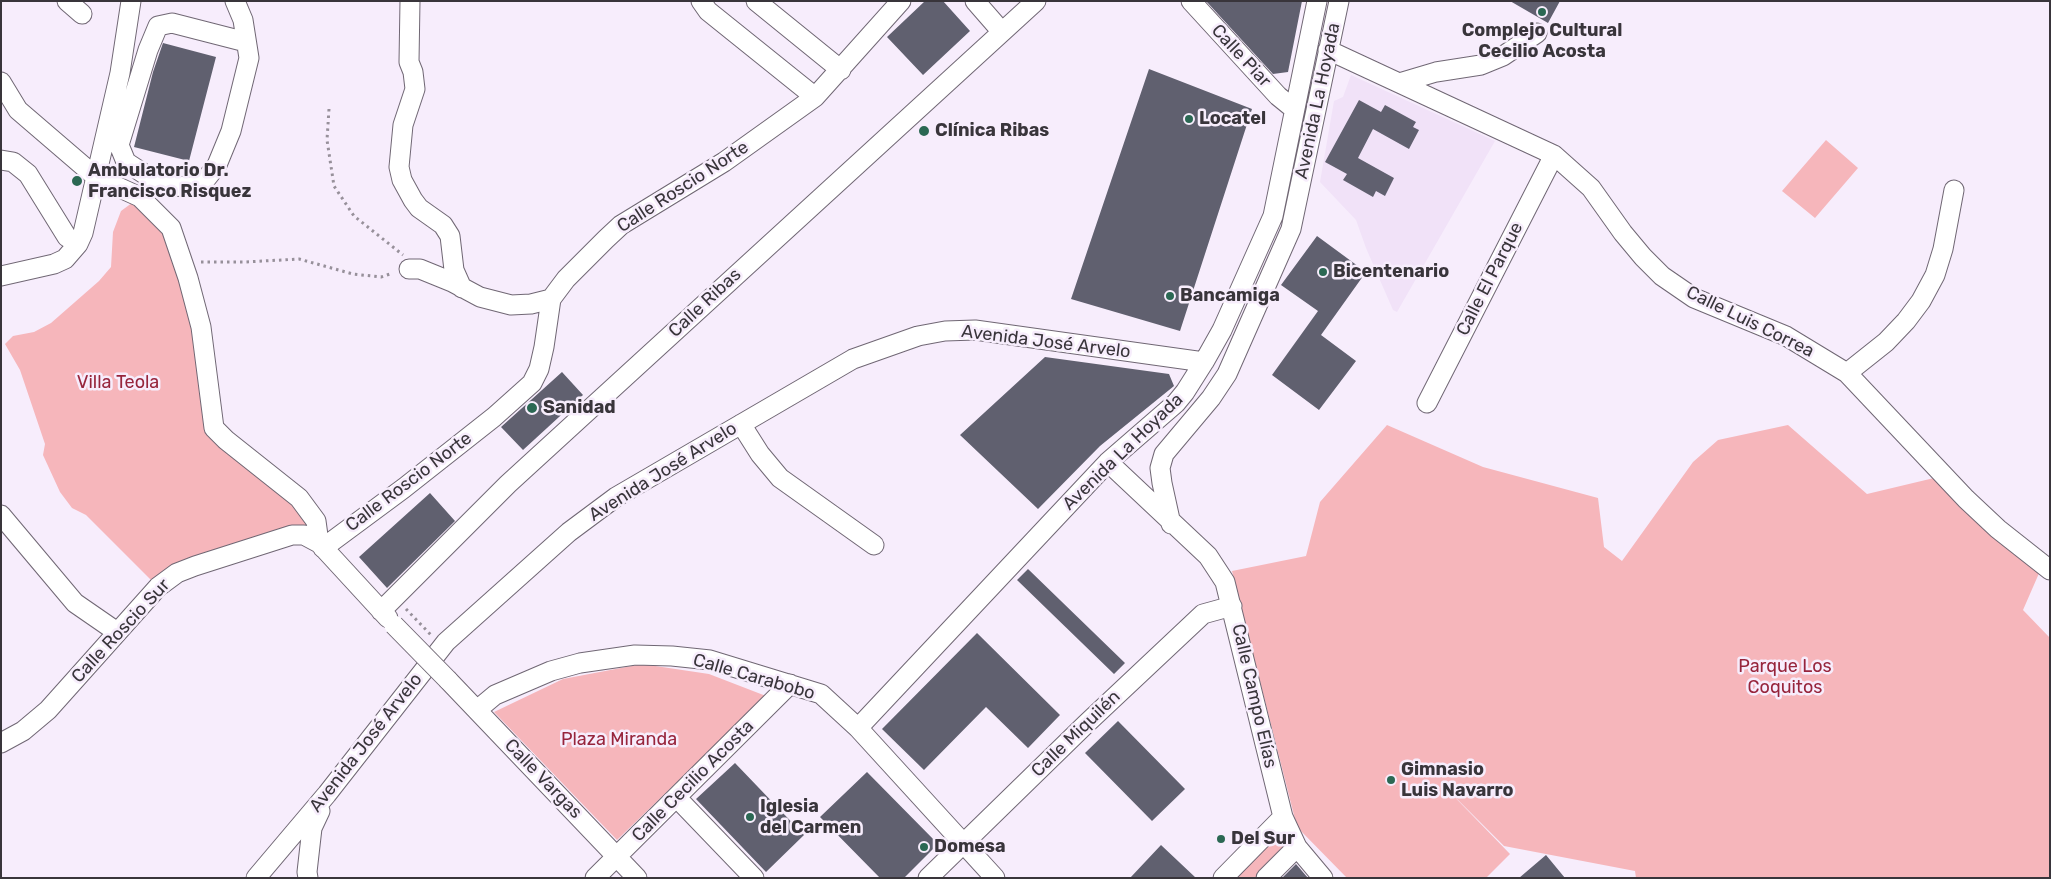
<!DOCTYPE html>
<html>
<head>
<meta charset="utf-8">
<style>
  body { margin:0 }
  #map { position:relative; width:2051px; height:879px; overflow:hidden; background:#f7edfc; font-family:Rubik,sans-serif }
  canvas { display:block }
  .frame { position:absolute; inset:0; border:2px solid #39353b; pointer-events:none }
</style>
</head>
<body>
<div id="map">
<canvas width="2051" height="879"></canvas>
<div class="frame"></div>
</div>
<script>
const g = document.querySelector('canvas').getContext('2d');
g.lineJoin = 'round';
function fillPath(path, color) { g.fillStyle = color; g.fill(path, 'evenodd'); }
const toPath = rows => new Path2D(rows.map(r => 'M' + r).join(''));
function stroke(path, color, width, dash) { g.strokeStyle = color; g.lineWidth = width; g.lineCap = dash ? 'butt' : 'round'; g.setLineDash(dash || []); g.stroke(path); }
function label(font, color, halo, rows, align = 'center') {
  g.font = font + ' Rubik,sans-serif'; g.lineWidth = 5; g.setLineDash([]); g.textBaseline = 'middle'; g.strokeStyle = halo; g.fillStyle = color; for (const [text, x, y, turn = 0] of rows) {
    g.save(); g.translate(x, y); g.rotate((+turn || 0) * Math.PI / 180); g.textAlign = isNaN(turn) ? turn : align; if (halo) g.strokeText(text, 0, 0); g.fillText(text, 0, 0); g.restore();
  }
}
fillPath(toPath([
  [1351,75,1495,141,1397,312,1393,310,1366,248,1356,220,1320,182,1334,101,1343,97]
]), '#f1e2f8');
fillPath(toPath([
  [1826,140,1858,168,1815,218,1782,191],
  [140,197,171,228,214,428,316,521,304,535,158,587,86,515,72,508,60,492,43,455,45,444,20,370,5,344,13,336,34,332,51,323,99,281,111,267,113,232,121,211],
  [1387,425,1483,467,1598,498,1604,547,1622,561,1693,462,1718,440,1788,425,1867,494,1934,478,2040,571,2023,610,2050,638,2050,878,1636,878,1635,871,1504,846,1440,782,1510,854,1486,878,1347,878,1297,827,1232,571,1306,556,1320,502],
  [642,664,709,674,766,696,617,840,494,712,563,679],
  [1275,835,1286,846,1255,878,1233,878]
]), '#f6b6bb');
fillPath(toPath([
  [925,1,943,1,970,31,923,75,887,37],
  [1206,1,1302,1,1288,72,1273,74],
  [1510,1,1560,1,1548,23],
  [163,43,216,57,189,161,134,147,153,72],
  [1149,69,1252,109,1180,331,1071,299],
  [1359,100,1381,112,1385,105,1416,122,1413,127,1419,130,1409,149,1373,129,1358,158,1394,178,1385,196,1376,191,1373,197,1343,180,1347,174,1325,162],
  [1317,236,1366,272,1321,335,1356,361,1319,410,1272,375,1318,311,1281,285],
  [1045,357,1169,374,1174,386,1100,446,1038,509,960,435],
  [562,372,583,395,523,450,501,427],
  [430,493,455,521,387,588,359,557],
  [1028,569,1125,663,1114,674,1017,580],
  [977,633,1060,715,1028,748,986,707,924,770,882,729],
  [1118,721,1185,789,1152,821,1085,753],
  [735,763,804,835,766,872,696,799],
  [867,772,938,844,904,878,880,878,820,817],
  [1161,845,1196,878,1130,878],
  [1546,855,1565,878,1519,878],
  [1296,864,1308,878,1282,878]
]), '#60606f');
const minor = toPath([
  [67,1,82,14],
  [235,1,243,20,249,58,231,131,217,165,202,184,190,187,173,186,149,177,126,162,119,145,148,50,158,26,172,23,246,42],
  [410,1,409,62,413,72,415,89,403,125,399,167,402,180,413,200,419,208,443,225,450,236,454,270,462,288],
  [701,1,708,11,815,97],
  [756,1,841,70],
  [975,1,1002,32],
  [1191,1,1278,96,1294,109],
  [1328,50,1554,155,1591,188,1623,233,1643,257,1662,276,1694,298,1786,336,1847,373,1966,499,1998,529,2050,570],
  [1,82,18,110,96,177,140,197,171,228,188,278,201,327,214,428,226,440,299,498,316,521,319,543],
  [1399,83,1436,72,1481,65,1503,56,1537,33],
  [1,160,13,162,28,174,67,237,78,244],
  [409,269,420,269,452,282,480,297,511,305,531,304,551,299],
  [1,276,54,264,65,259,78,244,83,233,120,73,131,1],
  [1847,373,1886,342,1906,321,1921,301,1935,275,1943,249,1954,190],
  [1427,403,1554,155],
  [741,424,760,454,780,478,874,545],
  [1108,462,1208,556,1225,582,1283,817,1297,847,1323,878],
  [1,515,75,603,117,632],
  [1171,524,1162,483,1160,468,1164,454,1211,398,1227,374,1291,229,1339,1],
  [323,548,404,488,494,417,532,383,539,369,544,347,551,299,566,279,606,239,621,225,724,162,815,97,901,1],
  [381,611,508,484,1036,1],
  [448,680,637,878],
  [477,710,495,695,551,671,580,663,635,655,672,656,710,660,821,694,858,728,995,878],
  [858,728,1108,462,1176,403,1185,392,1204,362,1222,330,1273,216,1317,1],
  [1,743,23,731,48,710,158,587,177,573,195,566,292,535,304,535,319,543,388,618],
  [677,798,754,878],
  [256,878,327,794,446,642,569,532,616,497,853,359,918,336,945,331,975,330,1204,362],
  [308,878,307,872,312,828,320,811],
  [595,878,790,684],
  [928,878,1086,724,1203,614,1232,606],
  [1223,878,1283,817],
  [1266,878,1297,847]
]);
stroke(minor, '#706774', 21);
stroke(toPath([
  [329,109,327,140,334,186,354,216,403,255],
  [201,262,246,262,299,259,353,274,381,277,393,273],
  [406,609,431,635]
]), '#97909a', 3, [2.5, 4]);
stroke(minor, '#fff', 19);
const minorBridge = toPath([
  [394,625,448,680]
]);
stroke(minorBridge, '#706774', 21, []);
stroke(minorBridge, '#fff', 19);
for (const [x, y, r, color] of [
  [1542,12,5,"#2b6853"],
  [1189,119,5,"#2b6853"],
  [924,131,6,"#2b6853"],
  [77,181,6,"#2b6853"],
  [1323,272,5,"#2b6853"],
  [1170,296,5,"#2b6853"],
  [532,408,6,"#2b6853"],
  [1391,780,5,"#2b6853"],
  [750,817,5,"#2b6853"],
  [1221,839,5,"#2b6853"],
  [924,847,5,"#2b6853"]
]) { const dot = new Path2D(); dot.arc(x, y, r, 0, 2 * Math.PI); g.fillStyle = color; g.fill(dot); stroke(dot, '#f7edfc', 2); }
label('bold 18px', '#39353b', '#f7edfc', [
  ["Complejo Cultural",1542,31,"center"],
  ["Cecilio Acosta",1542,52,"center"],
  ["Locatel",1199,119],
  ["Clínica Ribas",935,131],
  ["Ambulatorio Dr.",88,171],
  ["Francisco Risquez",88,192],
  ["Bicentenario",1333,272],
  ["Bancamiga",1180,296],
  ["Sanidad",543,408],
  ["Gimnasio",1401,770],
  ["Luis Navarro",1401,791],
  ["Iglesia",760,807],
  ["del Carmen",760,828],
  ["Del Sur",1231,839],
  ["Domesa",934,847]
], 'left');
label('18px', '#39353b', '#f7edfc', [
  ["Calle Piar",1241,56,47],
  ["Avenida La Hoyada",1318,101,-78],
  ["Calle Roscio Norte",683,187,-33],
  ["Calle El Parque",1490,279,-63],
  ["Calle Ribas",705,303,-43],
  ["Calle Luis Correa",1750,322,26],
  ["Avenida José Arvelo",1046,342,7],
  ["Avenida La Hoyada",1123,452,-44],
  ["Avenida José Arvelo",663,472,-32],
  ["Calle Roscio Norte",409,482,-37],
  ["Calle Roscio Sur",121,631,-47],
  ["Calle Carabobo",754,677,16],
  ["Calle Campo Elías",1254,696,77],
  ["Calle Miquilén",1076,734,-44],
  ["Avenida José Arvelo",366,743,-52],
  ["Calle Vargas",543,779,46],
  ["Calle Cecilio Acosta",693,781,-45]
]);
label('18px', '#97253c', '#f7edfc', [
  ["Villa Teola",118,383],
  ["Parque Los",1785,667],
  ["Coquitos",1785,688],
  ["Plaza Miranda",619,740]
]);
</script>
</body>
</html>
